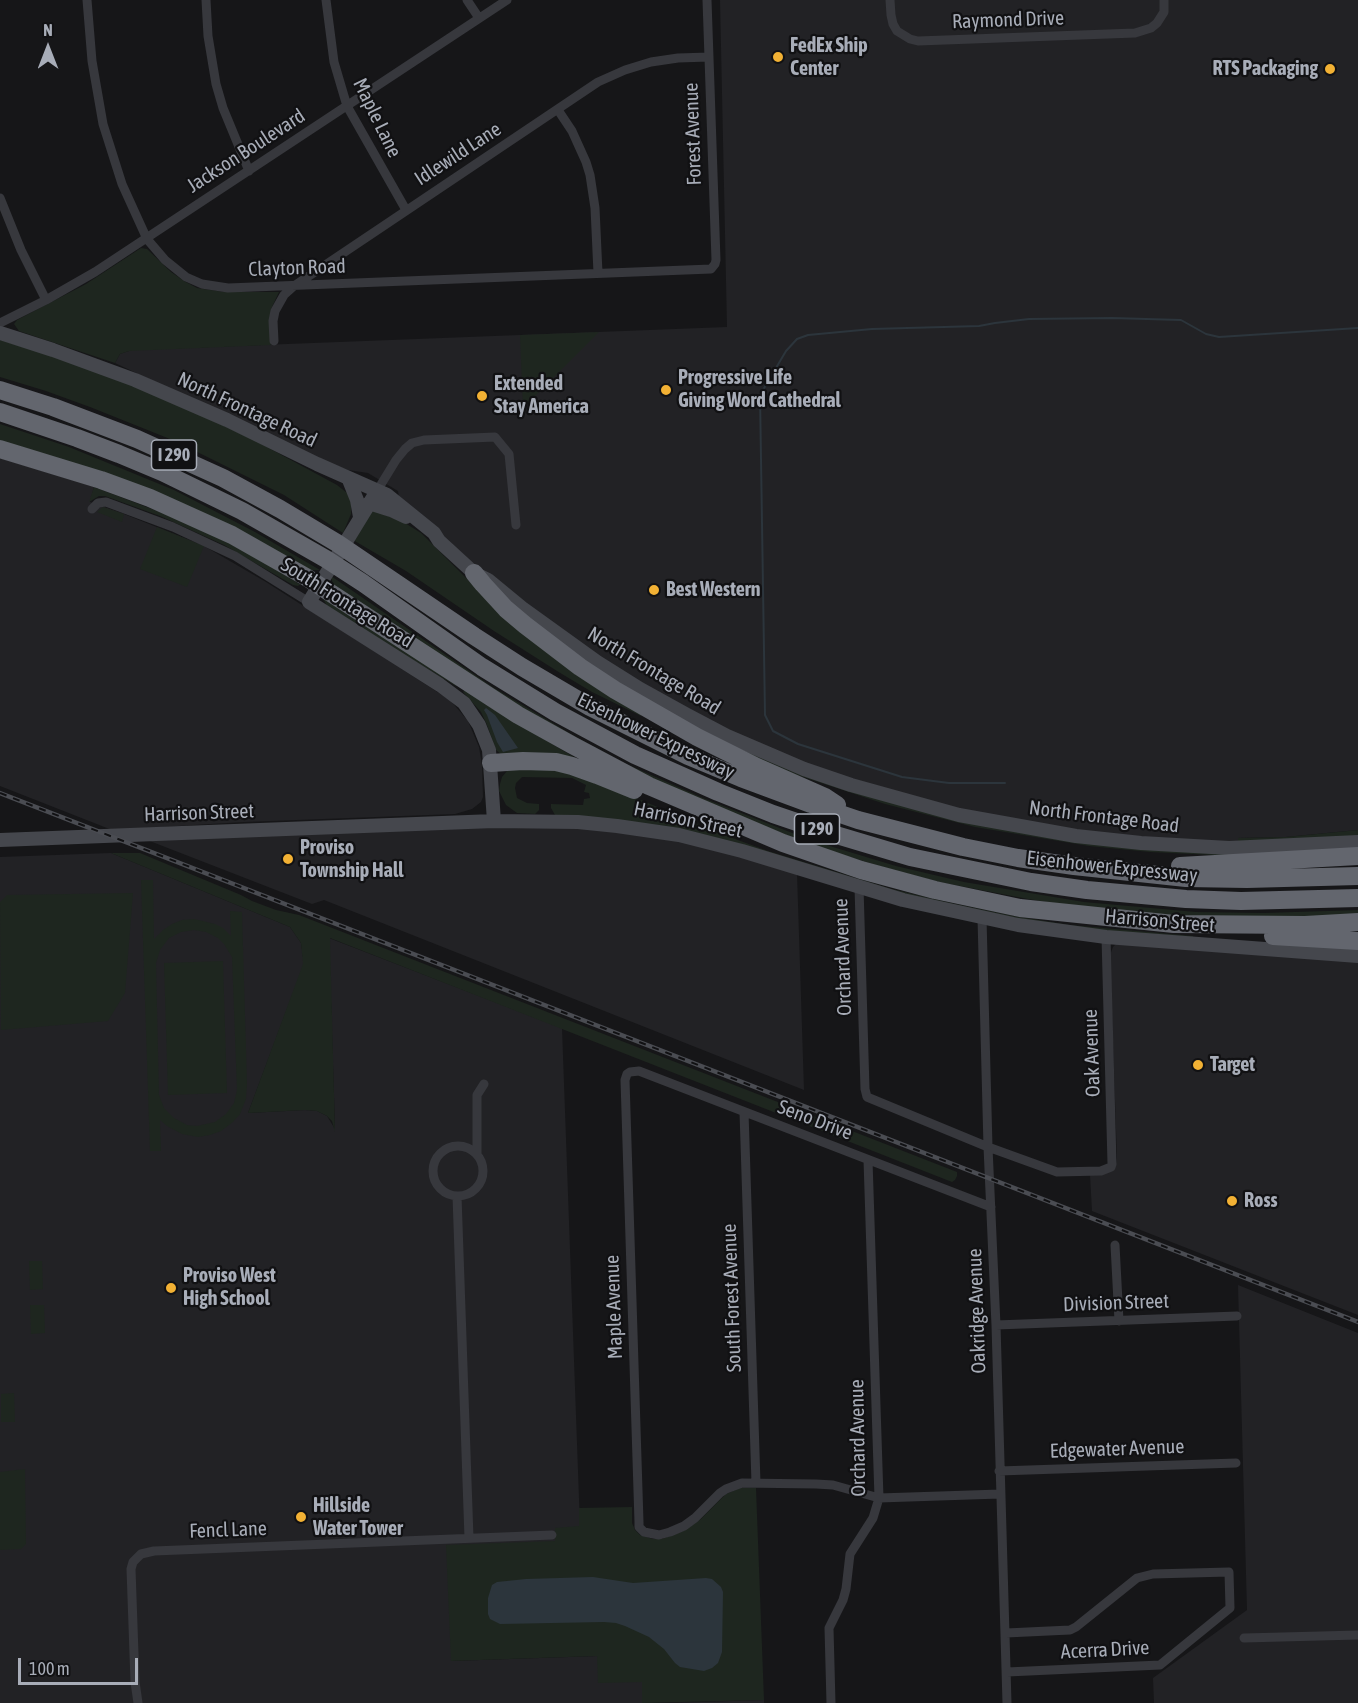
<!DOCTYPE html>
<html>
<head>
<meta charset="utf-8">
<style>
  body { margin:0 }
  #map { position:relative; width:1358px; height:1703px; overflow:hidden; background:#161618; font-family:"Asap Condensed",sans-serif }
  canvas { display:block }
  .north { position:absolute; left:18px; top:18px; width:60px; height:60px; -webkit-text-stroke:4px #111113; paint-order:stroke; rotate:0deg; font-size:16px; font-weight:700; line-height:24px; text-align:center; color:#a8adb8 }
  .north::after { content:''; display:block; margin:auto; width:21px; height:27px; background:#a8adb8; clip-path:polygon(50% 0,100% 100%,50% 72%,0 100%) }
  .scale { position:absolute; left:18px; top:1658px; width:120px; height:27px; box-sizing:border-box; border:3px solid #a8adb8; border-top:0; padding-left:8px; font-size:18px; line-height:21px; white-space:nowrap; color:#a8adb8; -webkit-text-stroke:4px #111113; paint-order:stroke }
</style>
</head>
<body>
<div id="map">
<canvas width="1358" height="1703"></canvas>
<div class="north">N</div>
<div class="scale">100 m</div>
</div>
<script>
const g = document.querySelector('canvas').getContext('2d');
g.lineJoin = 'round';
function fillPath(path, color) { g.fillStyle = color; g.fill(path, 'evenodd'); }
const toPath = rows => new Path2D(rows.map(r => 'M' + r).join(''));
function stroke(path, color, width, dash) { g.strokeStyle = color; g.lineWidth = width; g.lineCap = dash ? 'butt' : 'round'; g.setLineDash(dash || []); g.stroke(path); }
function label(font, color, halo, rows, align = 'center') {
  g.font = font + ' "Asap Condensed",sans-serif'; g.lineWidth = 4.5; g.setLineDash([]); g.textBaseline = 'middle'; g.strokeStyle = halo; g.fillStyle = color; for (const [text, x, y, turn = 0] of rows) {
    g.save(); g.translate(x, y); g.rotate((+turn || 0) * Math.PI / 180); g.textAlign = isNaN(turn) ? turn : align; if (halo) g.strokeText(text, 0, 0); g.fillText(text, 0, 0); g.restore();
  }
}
fillPath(toPath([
  [720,0,1358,0,1358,830,1286,837,1238,838,1238,843,1099,834,953,808,897,793,797,761,745,739,626,678,487,575,399,498,398,491,368,473,348,470,314,457,115,363,120,354,132,350,727,327],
  [0,458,94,487,90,502,124,514,204,546,266,582,450,700,468,721,479,747,482,765,483,797,481,802,472,809,455,814,244,822,112,830,0,786],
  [522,825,578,826,692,841,797,873,804,1090,324,900,312,904,142,838],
  [111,853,290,927,301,943,304,964,248,1113,305,1110,317,1111,327,1116,335,1129,329,938,562,1028,580,1526,555,1541,451,1661,597,1656,642,1682,642,1703,0,1703,0,857],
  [1116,944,1358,961,1358,1315,1092,1211,1090,1175,1116,1164,1117,1158,1110,955,1113,947],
  [1238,1285,1358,1333,1358,1703,1154,1703,1153,1678,1247,1610],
  [764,1700,764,1703,669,1703]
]), '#222225');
fillPath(toPath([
  [141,248,147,249,171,272,184,281,197,288,224,292,279,292,271,309,270,338,271,345,129,351,120,354,115,363,19,331,14,324,17,320,86,284],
  [599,332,523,408,520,335],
  [0,340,34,350,110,376,188,409,254,440,337,485,351,496,351,514,343,533,284,495,175,441,90,407,46,391,0,377],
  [0,424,69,447,174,490,255,532,320,570,310,570,0,442],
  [94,487,173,517,211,534,257,558,301,585,299,585,298,586,293,585,224,545,160,516,105,496,99,496,89,502],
  [103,507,124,514,122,522,97,512],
  [373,510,405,523,421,533,483,595,643,712,641,716,592,692,557,671,494,631,406,571,353,540],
  [157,527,204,546,187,587,140,569],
  [331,576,494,688,576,737,622,762,703,798,800,836,833,847,896,866,964,882,1084,902,1196,912,1264,913,1358,910,1358,915,1301,918,1173,916,1072,906,1028,899,939,882,893,870,823,849,683,795,523,709,333,585],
  [323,597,457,685,456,686,376,638,327,606,323,599],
  [465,690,490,707,584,763,502,755,496,750,487,725,481,712,463,692],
  [687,723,884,800,1221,853,1234,856,1150,852,1089,846,975,827,885,804,797,775,761,761],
  [530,766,584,776,724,835,768,851,892,889,951,903,1014,916,1070,925,1193,936,1193,939,1089,930,969,910,579,816,555,815,551,808,551,804,583,805,584,799,590,798,589,793,584,792,586,785,572,778,522,777,516,783,515,788,517,798,527,803,539,804,539,810,535,814,517,813,506,805,499,791,500,784,502,777,507,771],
  [1358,830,1358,837,1238,843,1238,838,1286,837],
  [111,853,140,853,241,895,252,901,276,910,299,915,957,1172,957,1176,955,1180,952,1182,330,938,335,1132,332,1121,327,1116,317,1111,305,1110,248,1113,303,964,301,943,290,927],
  [141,880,153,880,154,939,163,930,172,924,182,920,194,919,215,924,223,928,231,936,230,911,242,912,247,1084,246,1099,240,1114,233,1122,221,1131,210,1135,198,1137,182,1134,167,1126,160,1120,161,1151,150,1151],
  [194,930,206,932,218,938,224,944,232,957,237,1090,234,1103,226,1114,215,1122,197,1126,187,1125,174,1118,164,1108,159,1095,156,963,160,950,169,938,181,932],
  [133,893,125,993,108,1021,1,1030,0,902,7,895],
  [223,961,227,1093,168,1095,164,963],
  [29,1261,42,1261,43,1289,30,1290],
  [30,1305,44,1305,45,1333,31,1334],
  [14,1393,15,1422,1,1422,1,1394],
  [25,1469,26,1544,21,1549,0,1550,0,1472],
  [740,1488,756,1488,764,1700,642,1703,642,1682,598,1683,597,1656,451,1661,446,1545,555,1541,555,1528,579,1526,579,1508,632,1507,632,1523,635,1530,640,1535,653,1539,662,1539,685,1530,701,1519,726,1494]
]), '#1e261f');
fillPath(toPath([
  [486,708,495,715,518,748,503,752,497,742,487,715,484,710],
  [593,1577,633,1583,706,1578,712,1579,721,1587,723,1592,722,1652,718,1663,712,1668,704,1671,680,1667,675,1663,664,1649,649,1637,625,1626,616,1623,604,1622,500,1624,490,1619,488,1614,488,1598,492,1585,497,1582,526,1579]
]), '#2c353c');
stroke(toPath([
  [1005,783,949,783,902,777,798,744,773,731,765,715,760,395,786,351,797,339,808,335,872,329,979,326,995,323,1029,319,1112,318,1181,320,1206,334,1219,337,1358,328]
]), '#2c353c', 2);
stroke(toPath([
  [87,0,92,61,103,124,122,184,147,239,165,260,186,277,202,284,228,288,711,269,715,264,716,260,707,0],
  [206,0,208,36,216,84,223,108,249,171],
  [326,0,334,62,347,106,406,210],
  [467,0,479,18],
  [890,0,891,15,893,24,897,31,910,39,918,41,1135,33,1151,28,1157,23,1164,12,1164,0],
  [558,110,572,131,586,162,590,175,595,208,598,273],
  [0,198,21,250,46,300],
  [0,323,46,300,95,272,507,0],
  [274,341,273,321,275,311,284,295,294,286,598,82,625,70,651,62,678,58,709,57],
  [377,491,396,460,405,449,412,443,424,440,495,437,509,454,516,525],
  [92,509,98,503,106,502,173,527,235,556,309,602],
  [859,887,865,1089,867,1097,988,1147,1057,1172,1101,1171,1111,1167,1112,1164,1106,937],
  [982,918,988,1147,996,1325,1007,1703],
  [744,1112,756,1483],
  '433 1171a25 25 0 1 1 50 0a25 25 0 1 1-50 0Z',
  [477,1154,477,1095,484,1084],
  [457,1196,469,1538],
  [991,1207,639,1071,630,1072,627,1074,625,1080,639,1522,639,1527,644,1532,659,1535,670,1532,684,1526,695,1518,720,1493,726,1489,742,1483,816,1484,833,1485,879,1498,1000,1494],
  [1115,1245,1119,1321],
  [996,1325,1237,1316],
  [999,1471,1236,1463],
  [1006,1633,1070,1630,1076,1627,1137,1578,1153,1574,1229,1572,1230,1608,1160,1665,1007,1672],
  [1244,1638,1358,1635],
  [138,1703,135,1682,131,1569,133,1562,141,1554,154,1551,552,1535],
  [831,1703,829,1628,843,1600,846,1589,850,1554,873,1518,879,1498,868,1160]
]), '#37383d', 9);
stroke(toPath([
  [0,333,53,350,135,380,227,420,317,464,387,495,434,533,439,541,474,573,488,580,522,608,597,662,640,689,687,715,727,736,804,769,851,785,959,815,1076,836,1141,843,1229,848,1358,842],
  [349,480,357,500,360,517],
  [377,491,309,602,440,685,464,703,479,725,489,750,494,821],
  [369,503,391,510,406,517],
  [0,840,494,821,578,822,617,826,679,835,742,851,903,900,1018,925,1106,937,1358,956]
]), '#45474d', 14);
stroke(toPath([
  [0,390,53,407,137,439,223,478,280,509,337,543,474,636,522,667,590,707,688,756,741,778,811,804,858,820,963,847,1018,858,1074,866,1186,878,1247,879,1358,876],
  [0,412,77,438,119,454,162,472,242,511,326,559,363,583,482,667,555,712,635,755,718,792,773,814,823,831,910,857,1031,882,1087,890,1186,899,1241,901,1358,898],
  [0,449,101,480,150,498,232,535,306,577,518,715,572,745,649,786,783,843,861,870,935,890,1020,908,1174,924,1305,925,1358,922],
  [474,573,483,584,506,609,525,625,580,667,615,690,697,737,757,767,825,797,837,805],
  [491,763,523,761,556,762,572,766,597,775,634,790],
  [1180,866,1358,856],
  [1273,936,1358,941]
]), '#63666e', 18);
const rail = toPath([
  [0,793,1358,1322]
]);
stroke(rail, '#4a4c52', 4.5);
stroke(rail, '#111113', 2, [7]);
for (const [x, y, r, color] of [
  [778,57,6,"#f2b134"],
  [1330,69,6,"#f2b134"],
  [666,390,6,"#f2b134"],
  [482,396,6,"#f2b134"],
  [654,590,6,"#f2b134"],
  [288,859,6,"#f2b134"],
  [1198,1065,6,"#f2b134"],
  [1232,1201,6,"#f2b134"],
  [171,1288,6,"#f2b134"],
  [301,1517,6,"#f2b134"]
]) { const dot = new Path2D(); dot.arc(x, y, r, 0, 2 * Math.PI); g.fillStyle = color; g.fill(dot); stroke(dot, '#111113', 2); }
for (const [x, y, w] of [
  [174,455,45],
  [817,829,45]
]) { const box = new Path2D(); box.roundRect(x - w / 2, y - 15, w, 30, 4.5); g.fillStyle = '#111113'; g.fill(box); stroke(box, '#a8adb8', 1.5); }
label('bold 18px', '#a8adb8', null, [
  ["I 290",174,455],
  ["I 290",817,829]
]);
label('20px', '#a8adb8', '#111113', [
  ["Raymond Drive",1008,20,-2],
  ["Maple Lane",377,118,64],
  ["Forest Avenue",693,134,-92],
  ["Jackson Boulevard",246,151,-33],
  ["Idlewild Lane",458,154,-33],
  ["Clayton Road",297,268,-2],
  ["North Frontage Road",247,410,25],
  ["South Frontage Road",347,603,32],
  ["North Frontage Road",654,671,31],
  ["Eisenhower Expressway",656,736,26],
  ["Harrison Street",199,813,-2],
  ["North Frontage Road",1104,817,7],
  ["Harrison Street",688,820,12],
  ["Eisenhower Expressway",1112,867,6],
  ["Harrison Street",1160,921,5],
  ["Orchard Avenue",843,957,-92],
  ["Oak Avenue",1092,1053,-92],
  ["Seno Drive",815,1120,21],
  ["South Forest Avenue",732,1298,-92],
  ["Division Street",1116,1303,-2],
  ["Maple Avenue",614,1307,-92],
  ["Oakridge Avenue",977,1311,-92],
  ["Orchard Avenue",858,1438,-91],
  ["Edgewater Avenue",1117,1449,-2],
  ["Fencl Lane",228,1530,-2],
  ["Acerra Drive",1105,1650,-3]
]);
label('bold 20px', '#a8adb8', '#111113', [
  ["FedEx Ship",790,46],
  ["Center",790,69],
  ["RTS Packaging",1318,69,"right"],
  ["Progressive Life",678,378],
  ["Giving Word Cathedral",678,401],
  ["Extended",494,384],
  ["Stay America",494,407],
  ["Best Western",666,590],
  ["Proviso",300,848],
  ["Township Hall",300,871],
  ["Target",1210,1065],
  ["Ross",1244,1201],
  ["Proviso West",183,1276],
  ["High School",183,1299],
  ["Hillside",313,1506],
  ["Water Tower",313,1529]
], 'left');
</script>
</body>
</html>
